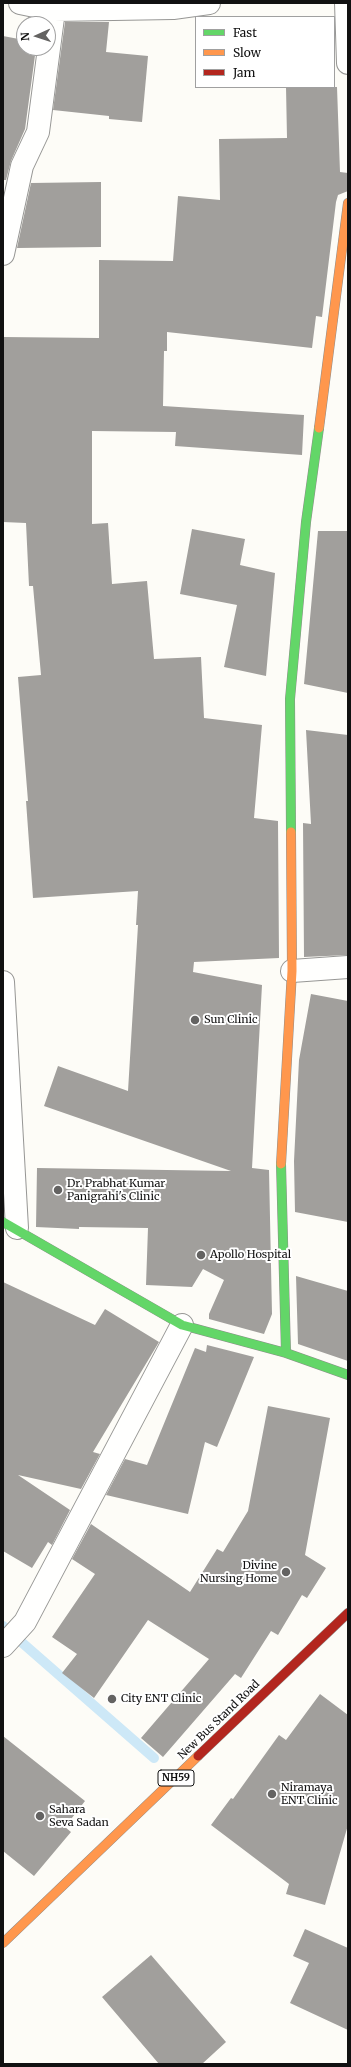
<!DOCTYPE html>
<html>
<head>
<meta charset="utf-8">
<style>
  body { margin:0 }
  #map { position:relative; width:351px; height:2067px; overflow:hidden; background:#fdfcf7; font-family:Merriweather,serif }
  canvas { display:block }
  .frame { position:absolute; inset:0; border:4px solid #111; pointer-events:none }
  .legend { position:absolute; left:195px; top:16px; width:140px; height:72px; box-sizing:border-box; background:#fff; border:1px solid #a0a0a0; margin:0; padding:5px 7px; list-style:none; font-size:12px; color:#111 }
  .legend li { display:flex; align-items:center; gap:8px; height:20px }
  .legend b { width:20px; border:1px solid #a0a0a0 }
  .north { position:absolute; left:16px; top:16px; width:40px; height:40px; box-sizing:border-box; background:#fff; border:1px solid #a0a0a0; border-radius:50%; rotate:267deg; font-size:11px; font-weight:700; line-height:16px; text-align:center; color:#111 }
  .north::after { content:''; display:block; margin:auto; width:14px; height:18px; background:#646362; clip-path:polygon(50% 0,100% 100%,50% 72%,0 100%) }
</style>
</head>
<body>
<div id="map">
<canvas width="351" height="2067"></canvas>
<div class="frame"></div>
<ul class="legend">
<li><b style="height:5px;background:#63d668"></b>Fast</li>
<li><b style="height:5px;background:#ff974d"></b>Slow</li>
<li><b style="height:5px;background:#b3261e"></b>Jam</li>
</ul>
<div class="north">N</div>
</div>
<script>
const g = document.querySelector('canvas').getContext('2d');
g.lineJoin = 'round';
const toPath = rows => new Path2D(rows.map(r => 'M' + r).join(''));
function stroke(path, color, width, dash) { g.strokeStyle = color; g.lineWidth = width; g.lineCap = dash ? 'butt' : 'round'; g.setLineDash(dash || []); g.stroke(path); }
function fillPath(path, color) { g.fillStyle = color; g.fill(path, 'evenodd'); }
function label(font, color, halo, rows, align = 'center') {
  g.font = font + ' Merriweather,serif'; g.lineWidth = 4; g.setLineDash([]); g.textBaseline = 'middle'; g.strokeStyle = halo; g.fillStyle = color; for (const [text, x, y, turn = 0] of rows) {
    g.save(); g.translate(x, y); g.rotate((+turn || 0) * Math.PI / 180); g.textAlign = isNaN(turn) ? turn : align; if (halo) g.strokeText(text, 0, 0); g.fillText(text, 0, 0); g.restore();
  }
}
stroke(toPath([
  [3,1626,154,1758]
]), '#cde8f7', 10);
fillPath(toPath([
  [28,17,40,20,40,24,28,24],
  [65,22,109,22,106,52,148,56,142,122,109,119,109,116,53,110],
  [3,36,24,40,24,48,36,48,25,129,11,161,6,180,3,180],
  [286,87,337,87,340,172,348,173,348,191,338,195,336,202,322,317,316,316,312,348,167,332,167,351,164,351,163,406,304,415,302,455,175,446,176,432,92,431,92,524,108,523,112,584,147,581,154,659,201,657,204,718,262,725,254,818,278,821,279,958,194,962,193,972,262,985,252,1168,269,1170,272,1314,264,1334,209,1319,209,1314,224,1280,203,1269,192,1287,146,1285,148,1228,79,1227,79,1229,36,1227,37,1168,231,1171,44,1106,58,1066,128,1091,138,925,136,925,138,891,33,898,26,801,28,801,18,677,41,675,33,586,29,586,26,523,3,522,3,337,99,338,99,260,173,261,178,196,220,200,219,139,287,138],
  [101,182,101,247,17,248,31,183],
  [192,529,245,539,240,565,275,573,266,676,224,667,237,605,180,594],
  [318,531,348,531,348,693,304,684],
  [306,730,348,735,348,955,304,957,303,823,311,824],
  [311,994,348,1001,348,1222,295,1212,294,1161,299,1060],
  [296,1276,348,1291,348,1361,298,1344],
  [3,1282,95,1325,105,1309,159,1342,93,1452,100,1454,81,1489,18,1475,70,1510,52,1545,48,1542,32,1568,3,1551],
  [207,1345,254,1357,217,1447,205,1442,188,1514,106,1495,125,1459,147,1465,195,1348,206,1352],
  [268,1406,330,1418,305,1555,326,1568,307,1598,302,1595,278,1635,271,1631,241,1678,235,1674,163,1757,141,1738,209,1659,148,1620,94,1698,62,1673,77,1654,52,1637,95,1574,72,1559,91,1524,190,1592,217,1549,223,1552,248,1511],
  [320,1694,348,1715,348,1825,325,1905,286,1894,289,1884,211,1825,231,1798,233,1799,279,1735,286,1740],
  [3,1736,85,1801,65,1827,71,1832,34,1876,3,1851],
  [305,1929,348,1948,348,2030,290,2003,309,1963,293,1956],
  [151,1955,226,2042,202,2064,159,2064,102,1997]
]), '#a19f9c');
const street = toPath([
  [20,3,54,10,173,8,209,3],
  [346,3,348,63],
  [3,254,22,166,38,132,54,10],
  [292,971,348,967],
  [3,982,17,1228],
  [3,1646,25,1622,182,1325]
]);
const fast = toPath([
  [291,832,290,699,306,522,319,428],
  [281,1164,286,1353],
  [3,1222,182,1325,286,1353,348,1375]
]);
const slow = toPath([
  [319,428,348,203],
  [281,1164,292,971,291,832],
  [3,1943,198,1756]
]);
const jam = toPath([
  [198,1756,348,1613]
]);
stroke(street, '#979795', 24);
stroke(fast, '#8e8d8b', 10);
stroke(slow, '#8e8d8b', 10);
stroke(jam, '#8e8d8b', 10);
stroke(street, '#fffffe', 22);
stroke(fast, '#63d668', 9);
stroke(slow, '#ff974d', 9);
stroke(jam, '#b3261e', 9);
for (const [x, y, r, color] of [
  [195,1020,5,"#646362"],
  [58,1190,5,"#646362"],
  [201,1255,5,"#646362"],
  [286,1572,5,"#646362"],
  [112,1699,5,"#646362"],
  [272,1794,5,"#646362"],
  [40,1816,5,"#646362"]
]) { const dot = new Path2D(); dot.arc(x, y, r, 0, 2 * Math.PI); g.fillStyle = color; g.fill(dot); stroke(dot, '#fff', 1.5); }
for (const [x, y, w] of [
  [176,1778,36]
]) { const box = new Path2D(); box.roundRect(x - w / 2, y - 8, w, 16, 3); g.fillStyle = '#fff'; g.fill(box); stroke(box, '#111', 1); }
label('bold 10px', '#111', null, [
  ["NH59",176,1778]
]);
label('11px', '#111', '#fff', [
  ["Sun Clinic",204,1020],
  ["Dr. Prabhat Kumar",67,1184],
  ["Panigrahi's Clinic",67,1197],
  ["Apollo Hospital",210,1255],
  ["Divine",277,1566,"right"],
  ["Nursing Home",277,1579,"right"],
  ["City ENT Clinic",121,1699],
  ["Niramaya",281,1788],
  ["ENT Clinic",281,1801],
  ["Sahara",49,1810],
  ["Seva Sadan",49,1823]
], 'left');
label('11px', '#111', '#fff', [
  ["New Bus Stand Road",219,1720,-44]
]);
</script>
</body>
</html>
